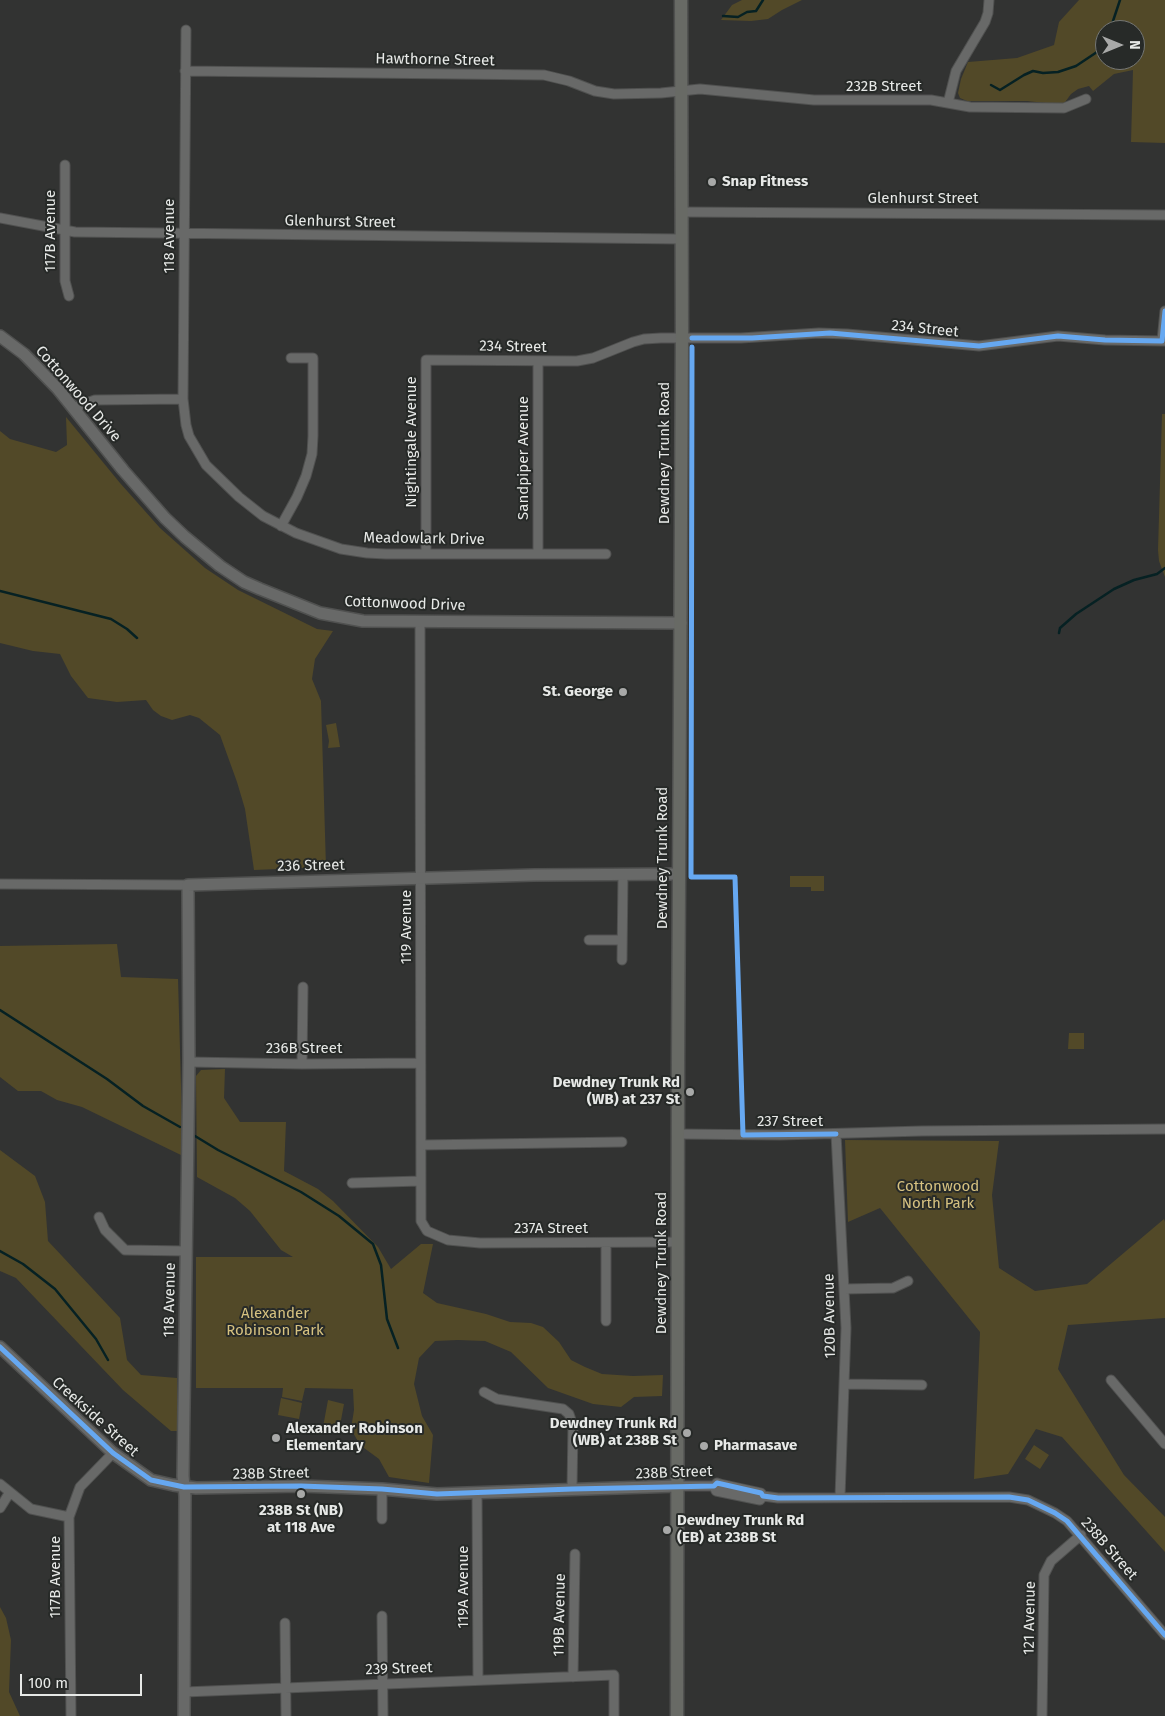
<!DOCTYPE html>
<html>
<head>
<meta charset="utf-8">
<style>
  body { margin:0 }
  #map { position:relative; width:1165px; height:1716px; overflow:hidden; background:#323332; font-family:"Fira Sans",sans-serif }
  canvas { display:block }
  .north { position:absolute; left:1095px; top:20px; width:50px; height:50px; box-sizing:border-box; background:#272a28; border:1px solid #747674; border-radius:50%; rotate:90deg; font-size:14px; font-weight:700; line-height:20px; text-align:center; color:#e7e9e7 }
  .north::after { content:''; display:block; margin:auto; width:18px; height:22px; background:#a8a9a8; clip-path:polygon(50% 0,100% 100%,50% 72%,0 100%) }
  .scale { position:absolute; left:20px; top:1674px; width:122px; height:22px; box-sizing:border-box; border:2px solid #e7e9e7; border-top:0; padding-left:6px; font-size:15px; line-height:18px; white-space:nowrap; color:#e7e9e7; -webkit-text-stroke:4px #272a28; paint-order:stroke }
</style>
</head>
<body>
<div id="map">
<canvas width="1165" height="1716"></canvas>
<div class="north">N</div>
<div class="scale">100 m</div>
</div>
<script>
const g = document.querySelector('canvas').getContext('2d');
g.lineJoin = 'round';
function fillPath(path, color) { g.fillStyle = color; g.fill(path, 'evenodd'); }
const toPath = rows => new Path2D(rows.map(r => 'M' + r).join(''));
function stroke(path, color, width, dash) { g.strokeStyle = color; g.lineWidth = width; g.lineCap = dash ? 'butt' : 'round'; g.setLineDash(dash || []); g.stroke(path); }
function label(font, color, halo, rows, align = 'center') {
  g.font = font + ' "Fira Sans",sans-serif'; g.lineWidth = 4; g.setLineDash([]); g.textBaseline = 'middle'; g.strokeStyle = halo; g.fillStyle = color; for (const [text, x, y, turn = 0] of rows) {
    g.save(); g.translate(x, y); g.rotate((+turn || 0) * Math.PI / 180); g.textAlign = isNaN(turn) ? turn : align; if (halo) g.strokeText(text, 0, 0); g.fillText(text, 0, 0); g.restore();
  }
}
fillPath(toPath([
  [742,0,802,0,782,10,768,19,751,21,721,20,732,5],
  [1079,0,1165,0,1165,143,1131,142,1133,70,1114,74,1093,91,1089,86,1078,89,1071,94,1063,105,1027,101,967,101,960,98,958,93,961,79,968,62,1017,58,1054,45,1059,22],
  [1105,30,1135,30,1135,60,1105,60],
  [1162,414,1165,414,1165,577,1159,561,1158,550],
  [66,417,120,483,160,528,205,568,238,590,317,629,333,631,315,659,312,679,321,701,326,867,254,870,245,809,237,782,220,735,199,718,190,715,172,720,161,716,153,710,146,700,117,702,88,698,71,676,60,654,33,651,0,643,0,431,10,439,56,452,67,445],
  [336,723,340,747,328,748,329,741,326,725],
  [790,876,824,876,824,891,811,891,811,887,790,887],
  [117,944,121,977,178,979,183,1156,82,1107,57,1100,41,1091,18,1091,0,1077,0,946],
  [1069,1033,1084,1033,1084,1049,1068,1049],
  [225,1069,224,1098,240,1122,286,1122,284,1171,318,1189,333,1201,378,1247,391,1269,421,1244,433,1244,423,1293,437,1303,486,1314,510,1322,531,1323,543,1327,559,1342,571,1360,585,1367,602,1374,633,1376,663,1375,662,1396,634,1397,621,1407,593,1404,548,1388,511,1352,485,1341,458,1340,435,1341,419,1358,414,1384,422,1416,433,1435,429,1483,389,1477,379,1459,360,1445,351,1429,354,1410,353,1389,305,1388,302,1401,282,1397,283,1388,196,1388,196,1257,293,1257,281,1250,250,1211,235,1198,197,1177,196,1076,201,1070],
  [845,1140,999,1141,992,1195,999,1268,1035,1291,1087,1284,1164,1219,1165,1222,1165,1318,1068,1325,1058,1369,1124,1475,1165,1517,1165,1552,1062,1437,1036,1429,1008,1474,974,1479,980,1332,880,1208,848,1222],
  [0,1150,35,1176,45,1202,48,1241,120,1318,127,1360,141,1375,177,1378,178,1431,171,1431,123,1390,16,1278,0,1271],
  [281,1398,302,1403,299,1419,278,1415],
  [328,1400,344,1404,339,1431,323,1427],
  [1034,1445,1049,1455,1040,1469,1025,1459],
  [0,1607,6,1618,11,1640,9,1692,20,1716,0,1716]
]), '#524928');
stroke(toPath([
  [723,16,738,17,747,12,756,11,763,0],
  [1110,30,1120,0],
  [991,85,1000,90,1024,75,1033,71,1043,73,1058,72,1076,66,1103,48,1105,43],
  [0,591,111,619,127,629,137,638],
  [1059,633,1060,628,1076,614,1114,589,1134,580,1157,574,1165,568],
  [0,1010,107,1079,143,1106,180,1127],
  [195,1136,218,1150,301,1192,339,1216,373,1244,381,1265,387,1319,398,1348],
  [0,1251,23,1264,55,1289,96,1339,108,1360]
]), '#062123', 2.5);
const minor = toPath([
  [186,30,183,399,186,425,189,436,206,465,239,497,263,516,296,533,341,549,367,553,386,554,606,554],
  [185,71,544,75,569,81,595,91,614,94,661,93,700,89,814,100,931,100,970,107,1064,108,1086,99],
  [948,103,956,71,985,22,988,13,989,0],
  [65,165,65,281,69,296],
  [681,212,1165,215],
  [0,218,75,232,681,239],
  [1162,341,1165,311],
  [538,362,538,554],
  [74,408,95,400,183,399],
  [281,526,297,497,306,476,312,454,313,436,313,358,291,358],
  [426,554,426,360,577,361,593,358,633,342,644,339,661,338,741,338,819,333,847,334,979,346,1058,336,1105,340,1165,341],
  [420,622,421,1221,427,1231,448,1240,480,1243,678,1242],
  [0,884,188,885],
  [589,940,622,940],
  [622,960,623,874],
  [189,1062,302,1064,420,1063],
  [302,1064,303,987],
  [678,1134,780,1135,922,1131,1165,1129],
  [836,1134,846,1328,840,1497],
  [421,1145,622,1142],
  [352,1183,420,1181],
  [99,1217,105,1230,125,1250,186,1251],
  [844,1289,893,1288,908,1281],
  [606,1321,606,1243],
  [1111,1380,1165,1444],
  [844,1384,922,1385],
  [484,1392,497,1399,563,1409,569,1414,573,1426,572,1489],
  [0,1484,31,1509,69,1517],
  [677,1486,714,1486,717,1483,720,1484,761,1493,763,1496,778,1498,1009,1497,1028,1500,1055,1513,1067,1521,1165,1635],
  [714,1486,716,1491,755,1499,760,1500,763,1496],
  [382,1489,382,1519],
  [477,1493,478,1680],
  [0,1508,10,1492],
  [382,1616,383,1716],
  [285,1623,286,1716],
  [573,1677,575,1554],
  [184,1692,614,1675,614,1716],
  [71,1716,69,1517,80,1487,113,1453],
  [1042,1716,1044,1575,1051,1561,1081,1535]
]);
const tertiary = toPath([
  [0,336,24,354,58,389,123,470,165,518,185,537,220,566,244,582,260,589,320,613,363,621,681,623],
  [0,1347,113,1453,151,1480,173,1485,196,1488,301,1486,382,1489,437,1494,677,1486],
  [184,1716,185,1496,183,1476,189,1062,188,885,534,875,679,874]
]);
const secondary = toPath([
  [677,1716,678,1061,682,338,681,0]
]);
stroke(minor, '#505150', 11);
stroke(tertiary, '#505150', 14);
stroke(secondary, '#505150', 15);
stroke(minor, '#686968', 9);
stroke(tertiary, '#686968', 11);
stroke(secondary, '#686a65', 12);
stroke(toPath([
  [692,338,752,338,830,333,979,346,1058,336,1105,340,1162,341,1165,311],
  [692,347,691,877,735,877,743,1135,836,1134],
  [0,1347,113,1453,151,1480,184,1487,301,1486,382,1489,437,1494,572,1489,714,1486,717,1483,761,1493,763,1496,778,1498,1009,1497,1028,1500,1055,1513,1067,1521,1165,1635]
]), '#66a8f1', 5);
for (const [x, y, r, color] of [
  [712,182,5,"#a8a9a8"],
  [623,692,5,"#a8a9a8"],
  [690,1092,5,"#a8a9a8"],
  [687,1433,5,"#a8a9a8"],
  [276,1438,5,"#a8a9a8"],
  [704,1446,5,"#a8a9a8"],
  [301,1494,5,"#a8a9a8"],
  [667,1530,5,"#a8a9a8"]
]) { const dot = new Path2D(); dot.arc(x, y, r, 0, 2 * Math.PI); g.fillStyle = color; g.fill(dot); stroke(dot, '#272a28', 2); }
label('15px', '#e7e9e7', '#272a28', [
  ["Hawthorne Street",435,60,1],
  ["232B Street",884,87],
  ["Glenhurst Street",923,199],
  ["Glenhurst Street",340,222,1],
  ["117B Avenue",51,231,-90],
  ["118 Avenue",170,236,-90],
  ["234 Street",925,329,6],
  ["234 Street",513,347,1],
  ["Cottonwood Drive",78,394,49],
  ["Nightingale Avenue",412,442,-90],
  ["Dewdney Trunk Road",665,453,-90],
  ["Sandpiper Avenue",524,458,-90],
  ["Meadowlark Drive",424,539,1],
  ["Cottonwood Drive",405,604,2],
  ["Dewdney Trunk Road",663,858,-90],
  ["236 Street",311,866,-1],
  ["119 Avenue",407,927,-90],
  ["236B Street",304,1049],
  ["237 Street",790,1122],
  ["237A Street",551,1229],
  ["Dewdney Trunk Road",662,1263,-90],
  ["118 Avenue",170,1300,-89],
  ["120B Avenue",830,1316,-91],
  ["Creekside Street",95,1417,42],
  ["238B Street",674,1473,-2],
  ["238B Street",271,1474,-1],
  ["238B Street",1109,1549,49],
  ["117B Avenue",56,1577,-90],
  ["119A Avenue",464,1587,-90],
  ["119B Avenue",560,1615,-89],
  ["121 Avenue",1030,1618,-89],
  ["239 Street",399,1669,-2]
]);
label('bold 15px', '#e7e9e7', '#272a28', [
  ["Snap Fitness",722,182],
  ["St. George",613,692,"right"],
  ["Dewdney Trunk Rd",680,1083,"right"],
  ["(WB) at 237 St",680,1100,"right"],
  ["Dewdney Trunk Rd",677,1424,"right"],
  ["(WB) at 238B St",677,1441,"right"],
  ["Alexander Robinson",286,1429],
  ["Elementary",286,1446],
  ["Pharmasave",714,1446],
  ["238B St (NB)",301,1511,"center"],
  ["at 118 Ave",301,1528,"center"],
  ["Dewdney Trunk Rd",677,1521],
  ["(EB) at 238B St",677,1538]
], 'left');
label('15px', '#d7c280', '#272a28', [
  ["Cottonwood",938,1187],
  ["North Park",938,1204],
  ["Alexander",275,1314],
  ["Robinson Park",275,1331]
]);
</script>
</body>
</html>
